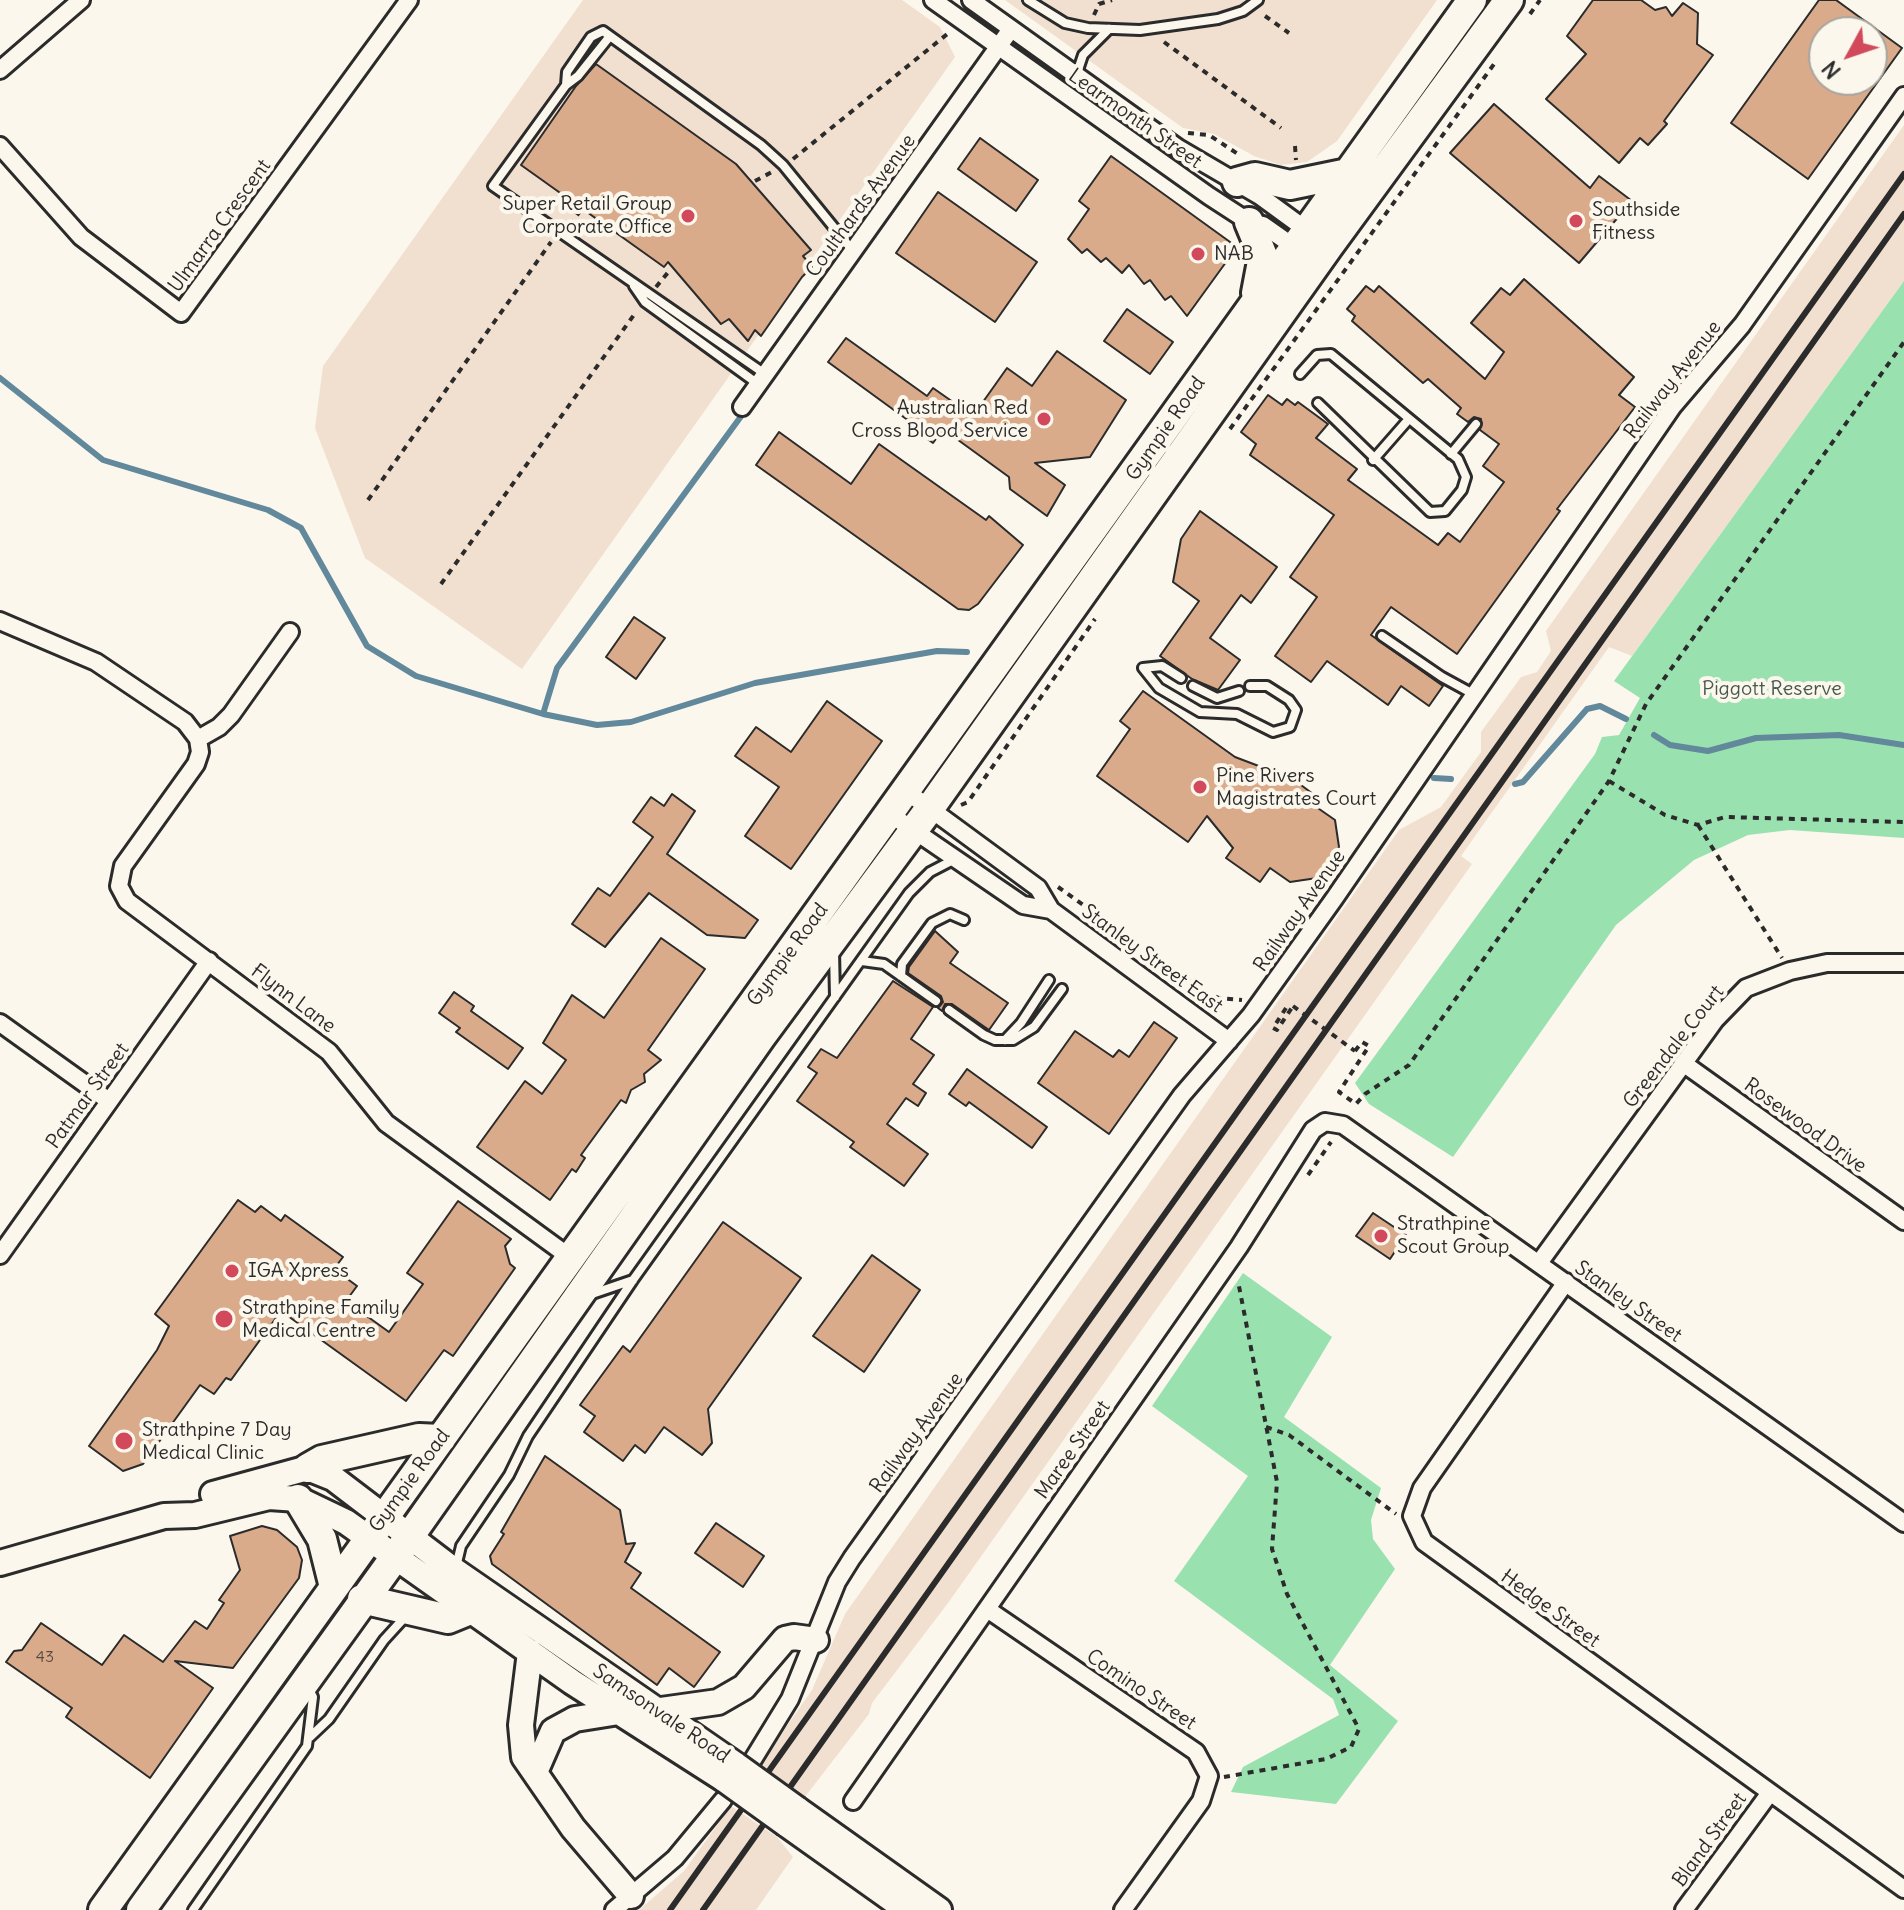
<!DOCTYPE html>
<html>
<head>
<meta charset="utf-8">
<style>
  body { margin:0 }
  #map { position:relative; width:1904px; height:1910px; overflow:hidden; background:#fbf7ec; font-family:Delius,sans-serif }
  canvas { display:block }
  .north { position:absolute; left:1808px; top:16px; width:80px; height:80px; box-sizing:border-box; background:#fbf7ec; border:2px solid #a8a59f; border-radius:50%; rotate:230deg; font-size:22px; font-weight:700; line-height:32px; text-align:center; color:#2b2b2b }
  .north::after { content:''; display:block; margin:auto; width:28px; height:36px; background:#d1495b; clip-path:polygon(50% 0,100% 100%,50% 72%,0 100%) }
</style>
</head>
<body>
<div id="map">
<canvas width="1904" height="1910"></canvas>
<div class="north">N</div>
</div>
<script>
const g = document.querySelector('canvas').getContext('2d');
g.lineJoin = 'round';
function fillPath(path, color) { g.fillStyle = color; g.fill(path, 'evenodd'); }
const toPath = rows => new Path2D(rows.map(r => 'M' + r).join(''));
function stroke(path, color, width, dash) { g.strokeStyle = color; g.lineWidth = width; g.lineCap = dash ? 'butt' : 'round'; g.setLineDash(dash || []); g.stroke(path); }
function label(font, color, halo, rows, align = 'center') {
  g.font = font + ' Delius,sans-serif'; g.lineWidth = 8; g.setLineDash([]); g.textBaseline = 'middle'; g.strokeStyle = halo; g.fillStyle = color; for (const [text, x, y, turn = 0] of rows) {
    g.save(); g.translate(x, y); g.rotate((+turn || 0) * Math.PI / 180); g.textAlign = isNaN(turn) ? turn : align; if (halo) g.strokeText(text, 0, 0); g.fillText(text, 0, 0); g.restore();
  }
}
fillPath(toPath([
  [583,0,902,0,940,27,955,57,522,669,365,558,315,428,323,366],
  [1005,0,1437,0,1337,141,1307,162,1281,165,1254,156,1214,134,1183,128],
  [1904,125,1904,281,1632,656,1609,647,1461,856,1472,864,948,1603,872,1703,869,1714,804,1798,759,1766,812,1690,845,1614,1399,830,1441,807,1481,752,1481,732,1521,677,1537,672,1551,651,1546,631],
  [731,1806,777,1837,793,1857,756,1910,639,1910,684,1871]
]), '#f1e0cf');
fillPath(toPath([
  [1904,281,1904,838,1790,830,1748,835,1694,860,1616,925,1453,1157,1369,1104,1355,1083,1595,754,1602,737,1619,735,1640,698,1614,681],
  [1243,1273,1332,1337,1284,1417,1381,1488,1371,1520,1373,1539,1395,1569,1330,1665,1398,1721,1336,1804,1231,1792,1243,1767,1339,1715,1333,1699,1174,1581,1248,1476,1152,1406]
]), '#9ae1b0');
stroke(toPath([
  [0,378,103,460,268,510,301,528,367,646,416,676,543,714,597,725,631,722,755,683,937,651,967,652],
  [543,714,557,668,742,415],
  [1654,735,1670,745,1708,751,1756,738,1839,735,1904,745],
  [1434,778,1451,779],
  [1515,784,1523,782,1587,709,1600,706,1626,719]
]), '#62889c', 6);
const building = toPath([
  [1593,0,1641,0,1655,10,1666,7,1672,16,1683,3,1698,13,1697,44,1713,55,1664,121,1667,124,1648,145,1640,138,1619,163,1546,99,1586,54,1567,36,1593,0],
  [1819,0,1836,0,1902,48,1808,179,1731,123,1819,0],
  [1824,32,1872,32,1872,80,1824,80,1824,32],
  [596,64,736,164,811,250,803,256,812,267,802,277,761,336,755,330,748,341,729,319,721,324,668,262,664,267,521,165,576,86,596,64],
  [1494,104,1590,188,1599,176,1632,201,1579,263,1450,153,1494,104],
  [980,138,1038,180,1016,211,958,169,980,138],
  [1111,156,1237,247,1187,316,1171,296,1165,300,1150,280,1144,284,1129,265,1122,273,1106,258,1101,262,1087,249,1082,253,1068,239,1089,209,1079,201,1111,156],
  [938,192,1037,262,995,322,896,253,938,192],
  [1524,279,1634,377,1619,395,1635,407,1557,509,1560,511,1457,654,1391,607,1371,635,1443,686,1429,706,1401,686,1388,705,1327,661,1311,682,1275,656,1317,597,1290,577,1334,515,1250,455,1256,444,1241,432,1268,395,1282,405,1287,399,1295,405,1298,402,1328,424,1316,438,1357,469,1348,480,1438,545,1448,533,1460,542,1504,482,1483,466,1499,444,1480,430,1481,419,1474,417,1468,422,1457,414,1461,408,1428,379,1423,383,1352,321,1355,316,1347,309,1366,286,1374,292,1379,286,1485,379,1504,352,1471,323,1501,288,1510,295,1524,279],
  [1127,309,1173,342,1150,374,1104,341,1127,309],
  [846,338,927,396,933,388,973,416,1007,368,1032,386,1057,351,1126,400,1090,457,1035,463,1065,485,1047,516,1010,489,1009,477,943,429,933,443,907,424,909,421,828,362,846,338],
  [779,432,851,484,879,444,986,520,989,516,1023,545,978,604,969,610,958,609,756,465,779,432],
  [1200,511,1277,567,1251,603,1241,595,1210,638,1240,660,1218,690,1192,679,1160,656,1199,601,1173,582,1181,539,1200,511],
  [634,617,665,638,636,679,606,657,634,617],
  [1143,691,1235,757,1293,779,1317,797,1312,804,1335,820,1339,847,1317,878,1290,882,1270,868,1260,882,1226,858,1233,848,1207,816,1188,842,1097,776,1130,729,1120,721,1143,691],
  [827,701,882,741,791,869,745,836,779,787,735,756,756,727,791,752,827,701],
  [672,794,695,811,667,854,758,920,745,938,707,935,649,893,605,947,572,924,598,888,610,896,653,837,633,822,651,797,664,806,672,794],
  [935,931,958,952,950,963,1008,1003,989,1030,952,1004,945,1004,942,1011,938,1008,943,1002,941,996,908,973,909,967,935,931],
  [661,938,705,969,648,1050,661,1060,644,1074,645,1082,631,1090,626,1103,621,1100,581,1155,585,1158,576,1172,572,1169,550,1200,477,1147,525,1081,542,1094,566,1060,543,1043,572,995,604,1018,661,938],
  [893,981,933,1007,911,1039,934,1055,913,1084,926,1093,918,1106,906,1098,887,1124,928,1154,904,1186,850,1147,854,1142,797,1101,817,1073,808,1067,821,1049,837,1058,893,981],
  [454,992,474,1006,471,1011,523,1048,508,1069,456,1032,460,1028,439,1013,454,992],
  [1154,1022,1177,1038,1109,1134,1038,1083,1075,1031,1113,1057,1119,1050,1129,1057,1154,1022],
  [967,1069,1047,1127,1032,1148,969,1102,966,1106,949,1094,967,1069],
  [238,1200,255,1212,261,1206,281,1221,285,1215,343,1257,334,1269,357,1286,346,1301,389,1332,423,1284,407,1273,458,1201,511,1239,505,1246,510,1264,515,1268,453,1356,444,1350,406,1401,281,1311,231,1380,226,1378,214,1394,200,1385,143,1464,123,1471,89,1446,157,1350,169,1326,155,1314,238,1200],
  [1373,1213,1406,1235,1390,1259,1356,1236,1373,1213],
  [723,1222,801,1278,708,1409,712,1443,702,1455,664,1427,645,1453,635,1445,623,1461,584,1432,595,1416,580,1405,623,1346,630,1352,723,1222],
  [872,1255,920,1290,864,1372,813,1336,872,1255],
  [545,1456,620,1510,626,1544,635,1543,625,1562,641,1573,631,1588,720,1652,694,1687,669,1668,657,1685,492,1564,490,1556,504,1534,501,1532,545,1456],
  [716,1523,764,1556,743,1587,695,1553,716,1523],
  [262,1526,277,1530,297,1547,302,1560,299,1578,233,1668,175,1661,213,1688,150,1778,66,1717,72,1708,6,1662,14,1651,22,1650,41,1623,102,1665,124,1635,163,1662,195,1621,207,1629,224,1603,219,1600,240,1570,230,1536,262,1526]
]);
fillPath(building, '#daab8b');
stroke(building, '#2b2b2b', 2);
const service = toPath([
  [1028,0,1065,23,1088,28,1140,30,1218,19,1243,11,1258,0],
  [610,36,578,76,566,85,493,186,765,374],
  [1076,76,1083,55,1109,29],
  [566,85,567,72,591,37,603,31,761,145,783,165,853,251],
  [634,286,645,302,758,384],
  [1300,374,1317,355,1331,354,1458,459,1466,477,1462,490,1445,511,1430,512,1318,403],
  [1451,454,1476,424],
  [1373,460,1408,420],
  [1382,636,1442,677,1475,695],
  [1181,678,1162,666,1143,668,1159,688,1200,712,1237,714,1273,732,1290,727,1296,710,1289,700,1267,686,1250,686],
  [1193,686,1217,698,1239,691],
  [834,951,835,997],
  [862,961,884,964,936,1001],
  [901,976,902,964,932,923,950,914,964,920],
  [949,1010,984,1035,995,1040,1013,1040,1034,1027,1062,989],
  [1005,1040,1021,1023,1049,980],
  [589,1295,633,1280],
  [456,1567,461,1546,509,1475,528,1436,633,1280,909,893,930,872,957,858],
  [310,1737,329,1719,384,1640,405,1617],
  [193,1910,307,1746,313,1697,308,1688]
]);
const minor = toPath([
  [933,0,1209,196,1249,222,1263,225,1300,251],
  [971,0,1178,148,1260,196,1312,234],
  [0,70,81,0],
  [0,146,81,237,181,313,409,0],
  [742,407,1011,29],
  [0,621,96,662,185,722,198,739,200,752,196,764,123,866,119,886,127,901,329,1052,386,1123,571,1258],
  [198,739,219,727,231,715,290,632],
  [906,791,1038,888,1051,910,1229,1041],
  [890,814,1023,905,1051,910],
  [0,1023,109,1101],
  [1683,1063,1904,1221],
  [0,1255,209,961],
  [1539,1263,1715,1020,1746,988,1790,971,1827,963,1904,963],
  [1566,1282,1422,1488,1412,1516,1424,1542,1904,1889],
  [987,1609,1196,1752,1209,1776,1201,1801,1123,1910],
  [752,1761,790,1699,837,1582,852,1558,1182,1095,1251,1015,1334,899,1673,406,1742,325,1904,96],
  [853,1801,1239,1247,1313,1130,1325,1122,1343,1125,1904,1523],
  [614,1910,675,1858,723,1800],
  [1684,1910,1769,1794]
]);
const secondary = toPath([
  [213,1494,308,1468,333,1478,455,1571,736,1765],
  [0,1563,164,1516,195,1515,269,1497,298,1499,346,1522,572,1682,725,1780],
  [530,1652,521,1725,524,1757,573,1828,631,1896],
  [654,1711,718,1702,744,1687,785,1639,794,1637,816,1640],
  [536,1770,553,1731,575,1719,619,1712],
  [797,1809,939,1910],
  [786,1824,907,1910]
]);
const trunk = toPath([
  [1237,182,1255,177,1290,185,1348,173],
  [1249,222,1263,256,1256,293],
  [308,1468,322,1460,419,1438,441,1439],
  [298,1499,322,1539,334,1587],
  [362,1599,448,1619,470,1610],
  [103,1910,1472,0],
  [141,1910,395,1557,761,1037,930,808,1329,246,1509,0]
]);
stroke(service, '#2b2b2b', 14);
stroke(minor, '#2b2b2b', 22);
stroke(secondary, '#2b2b2b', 30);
stroke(trunk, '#2b2b2b', 34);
stroke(toPath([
  [1530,14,1540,0],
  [1094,15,1099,4,1112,0],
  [1265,16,1289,33],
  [1164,42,1281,128],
  [1188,133,1209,135,1241,156],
  [1295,146,1296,160],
  [793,159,951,31],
  [755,181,772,172],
  [570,225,580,211],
  [656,287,670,270],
  [1230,429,1497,60],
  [368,500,551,242],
  [441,584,636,312],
  [1609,781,1665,815,1698,825,1725,817,1904,822],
  [961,805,968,802,1095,619],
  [1698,825,1782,958],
  [1058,887,1205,992,1219,998,1242,1000],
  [1286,1008,1273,1028,1277,1030,1293,1006],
  [1355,1051,1362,1042,1369,1046,1339,1092,1356,1104,1365,1094,1409,1065,1609,781,1646,704,1904,342],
  [1308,1175,1331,1142],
  [1266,1427,1289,1435,1396,1514],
  [1224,1777,1326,1759,1351,1747,1359,1729,1287,1594,1272,1549,1277,1482,1238,1281]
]), '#2b2b2b', 4, [6, 6]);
stroke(service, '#fbf7ec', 8);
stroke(minor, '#fbf7ec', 16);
stroke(secondary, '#fbf7ec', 24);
stroke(trunk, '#fbf7ec', 28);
stroke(toPath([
  [670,1910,1904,174],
  [703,1910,1904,214]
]), '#2b2b2b', 6);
const secondaryBridge = toPath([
  [736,1765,797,1809],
  [725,1780,786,1824]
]);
stroke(secondaryBridge, '#2b2b2b', 30, []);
stroke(toPath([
  [1293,1006,1355,1051]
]), '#2b2b2b', 4, [6, 6]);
stroke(secondaryBridge, '#fbf7ec', 24);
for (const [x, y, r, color] of [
  [688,216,8,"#d1495b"],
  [1576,221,8,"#d1495b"],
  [1198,254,8,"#d1495b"],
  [1044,419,8,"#d1495b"],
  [1200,787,8,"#d1495b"],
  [1381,1236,8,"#d1495b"],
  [232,1271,8,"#d1495b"],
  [224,1319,10,"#d1495b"],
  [124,1441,10,"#d1495b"]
]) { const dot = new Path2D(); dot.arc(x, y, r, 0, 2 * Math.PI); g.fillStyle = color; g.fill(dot); stroke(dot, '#fbf7ec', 3); }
label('16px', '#574b43', null, [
  ["43",45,1657]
]);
label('20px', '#2b2b2b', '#fbf7ec', [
  ["Learmonth Street",1135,119,35],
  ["Coulthards Avenue",861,206,-54],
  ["Ulmarra Crescent",220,226,-54],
  ["Railway Avenue",1673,380,-52],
  ["Gympie Road",1166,429,-55],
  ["Railway Avenue",1300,911,-55],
  ["Gympie Road",788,955,-54],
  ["Stanley Street East",1152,959,36],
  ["Flynn Lane",293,999,37],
  ["Greendale Court",1674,1047,-52],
  ["Patmar Street",88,1096,-54],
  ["Rosewood Drive",1805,1126,36],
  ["Stanley Street",1628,1302,35],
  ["Railway Avenue",917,1433,-54],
  ["Maree Street",1073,1450,-55],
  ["Gympie Road",410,1481,-54],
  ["Hedge Street",1550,1609,36],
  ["Comino Street",1141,1690,34],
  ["Samsonvale Road",661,1714,34],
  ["Bland Street",1710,1840,-54]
]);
label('20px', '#2b2b2b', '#fbf7ec', [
  ["Super Retail Group",672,204,"right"],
  ["Corporate Office",672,227,"right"],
  ["Southside",1592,210],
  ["Fitness",1592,233],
  ["NAB",1214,254],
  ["Australian Red",1028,408,"right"],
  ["Cross Blood Service",1028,431,"right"],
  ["Pine Rivers",1216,776],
  ["Magistrates Court",1216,799],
  ["Strathpine",1397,1224],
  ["Scout Group",1397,1247],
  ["IGA Xpress",248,1271],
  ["Strathpine Family",242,1308],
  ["Medical Centre",242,1331],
  ["Strathpine 7 Day",142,1430],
  ["Medical Clinic",142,1453]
], 'left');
label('20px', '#47584c', '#fbf7ec', [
  ["Piggott Reserve",1772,689]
]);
</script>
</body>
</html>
